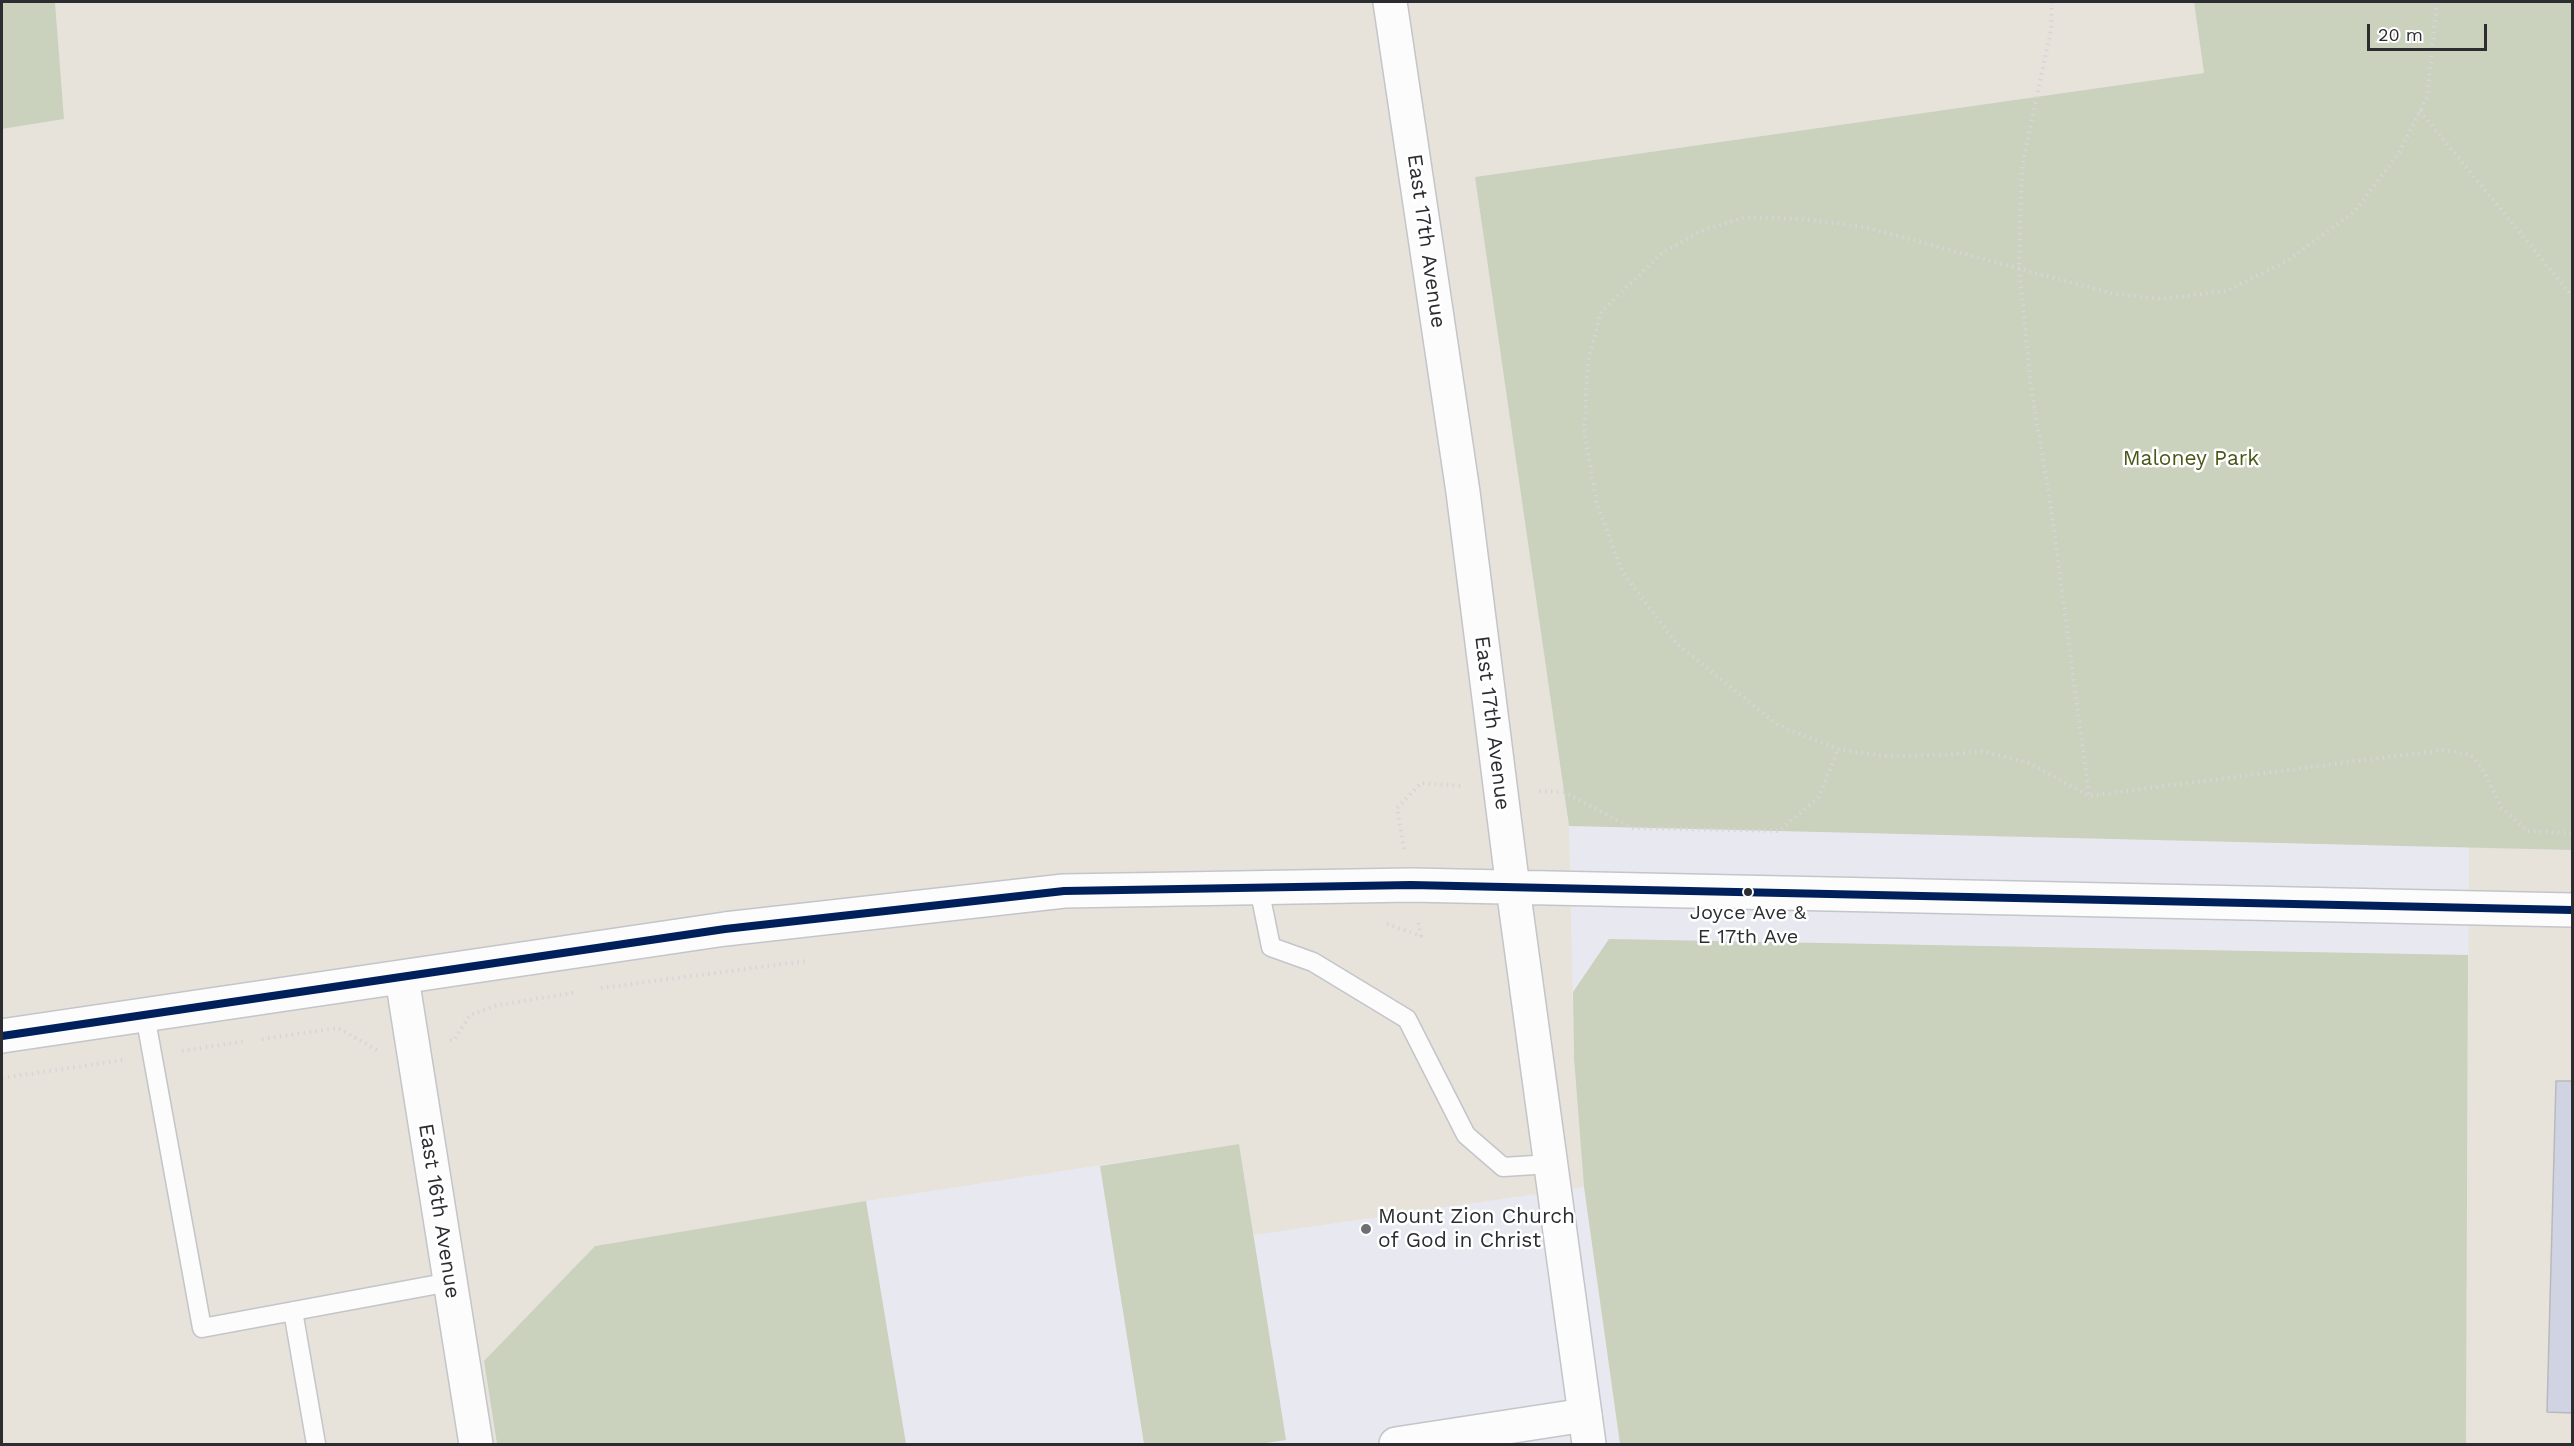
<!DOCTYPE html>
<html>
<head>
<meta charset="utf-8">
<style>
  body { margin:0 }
  #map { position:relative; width:2574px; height:1446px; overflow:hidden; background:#e8e9f0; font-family:"Work Sans",sans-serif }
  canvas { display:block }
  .frame { position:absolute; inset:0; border:3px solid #2b2d31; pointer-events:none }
  .scale { position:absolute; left:2367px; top:24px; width:120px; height:27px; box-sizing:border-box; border:3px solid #2b2d31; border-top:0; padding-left:8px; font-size:18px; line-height:21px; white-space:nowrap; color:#2b2d31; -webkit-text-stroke:4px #fff; paint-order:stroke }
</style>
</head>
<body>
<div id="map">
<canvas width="2574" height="1446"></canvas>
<div class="frame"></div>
<div class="scale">20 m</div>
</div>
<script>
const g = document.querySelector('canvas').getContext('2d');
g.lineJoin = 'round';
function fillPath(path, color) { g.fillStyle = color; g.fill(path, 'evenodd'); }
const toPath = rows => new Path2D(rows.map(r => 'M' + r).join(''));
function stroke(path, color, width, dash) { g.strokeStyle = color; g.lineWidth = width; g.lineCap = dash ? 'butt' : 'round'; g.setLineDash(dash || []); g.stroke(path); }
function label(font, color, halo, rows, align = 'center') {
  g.font = font + ' "Work Sans",sans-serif'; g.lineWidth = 5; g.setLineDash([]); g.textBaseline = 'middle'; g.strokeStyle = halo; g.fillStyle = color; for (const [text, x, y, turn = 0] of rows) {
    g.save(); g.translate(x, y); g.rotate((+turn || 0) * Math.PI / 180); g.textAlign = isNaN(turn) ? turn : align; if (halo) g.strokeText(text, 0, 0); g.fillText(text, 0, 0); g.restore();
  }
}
fillPath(toPath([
  [55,2,2194,2,2204,73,1475,177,1569,826,1574,1058,1584,1187,1254,1235,1239,1144,866,1201,595,1246,484,1361,497,1444,2,1444,2,129,64,119],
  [2469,847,2572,850,2572,1444,2466,1444]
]), '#e7e3da');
fillPath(toPath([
  [2,2,55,2,64,119,2,129],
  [2194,2,2572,2,2572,850,1569,826,1475,177,2204,73],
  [1609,939,2468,955,2466,1444,1620,1444,1584,1187,1574,1058,1573,992],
  [1239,1144,1286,1440,1259,1444,1144,1444,1100,1166],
  [866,1201,906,1444,497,1444,484,1361,595,1246]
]), '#cad1bd');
const building = toPath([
  [2556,1081,2572,1081,2572,1413,2547,1412,2556,1081]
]);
fillPath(building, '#d0d4e2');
stroke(building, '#b8b9bd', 1.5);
const service = toPath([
  [1259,888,1271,947,1313,962,1407,1019,1466,1135,1503,1167,1551,1164],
  [145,1015,202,1328,450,1282],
  [293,1311,316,1444]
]);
const minor = toPath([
  [402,978,476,1444],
  [1396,1444,1585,1415]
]);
const tertiary = toPath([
  [1390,2,1463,492,1513,888,1589,1444],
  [2,1036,725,929,1064,891,1411,885,2572,910]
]);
stroke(service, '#c4c5ca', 21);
stroke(minor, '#c4c5ca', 36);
stroke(tertiary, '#c4c5ca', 36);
stroke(toPath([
  [2052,2,2051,30,2022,166,2019,268,2031,386,2051,508,2089,795],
  [2437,2,2427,97,2399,153,2354,212,2287,261,2226,291,2163,299,2114,294,1864,227,1802,219,1745,217,1701,231,1662,253,1601,312,1588,362,1584,431,1597,504,1623,573,1676,643,1778,725,1838,749,1884,756,1948,755,1981,751,2029,763,2089,796,2443,750,2471,755,2485,773,2501,807,2527,831,2572,833],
  [2420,111,2572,296],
  [1539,791,1564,792,1632,828,1779,831,1819,797,1838,749],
  [1404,849,1397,808,1421,783,1463,786],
  [1387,924,1421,936,1418,921],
  [601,988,807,961],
  [262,1039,338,1028,377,1050],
  [450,1040,454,1040,470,1015,498,1005,578,992],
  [182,1051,246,1041],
  [2,1078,124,1060]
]), '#d6d6d8', 4, [1.5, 4.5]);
stroke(service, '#fcfcfd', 18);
stroke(minor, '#fcfcfd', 33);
stroke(tertiary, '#fcfcfd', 33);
stroke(toPath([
  [2,1036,725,929,1064,891,1411,885,2572,910]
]), '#00205b', 8);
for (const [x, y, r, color] of [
  [1748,892,5,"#2b2d31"],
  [1366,1229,6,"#6d6f74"]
]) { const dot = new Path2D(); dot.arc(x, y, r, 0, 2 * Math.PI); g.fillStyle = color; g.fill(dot); stroke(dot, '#fff', 2); }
label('20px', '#2b2d31', '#fff', [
  ["Joyce Ave &",1748,913],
  ["E 17th Ave",1748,937]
]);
label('21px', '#2b2d31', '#fff', [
  ["East 17th Avenue",1426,241,82],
  ["East 17th Avenue",1492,723,83],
  ["East 16th Avenue",439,1211,81]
]);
label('21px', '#4b5717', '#fff', [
  ["Maloney Park",2191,459]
]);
label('21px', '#2b2d31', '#fff', [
  ["Mount Zion Church",1378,1217],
  ["of God in Christ",1378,1241]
], 'left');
</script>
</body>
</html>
